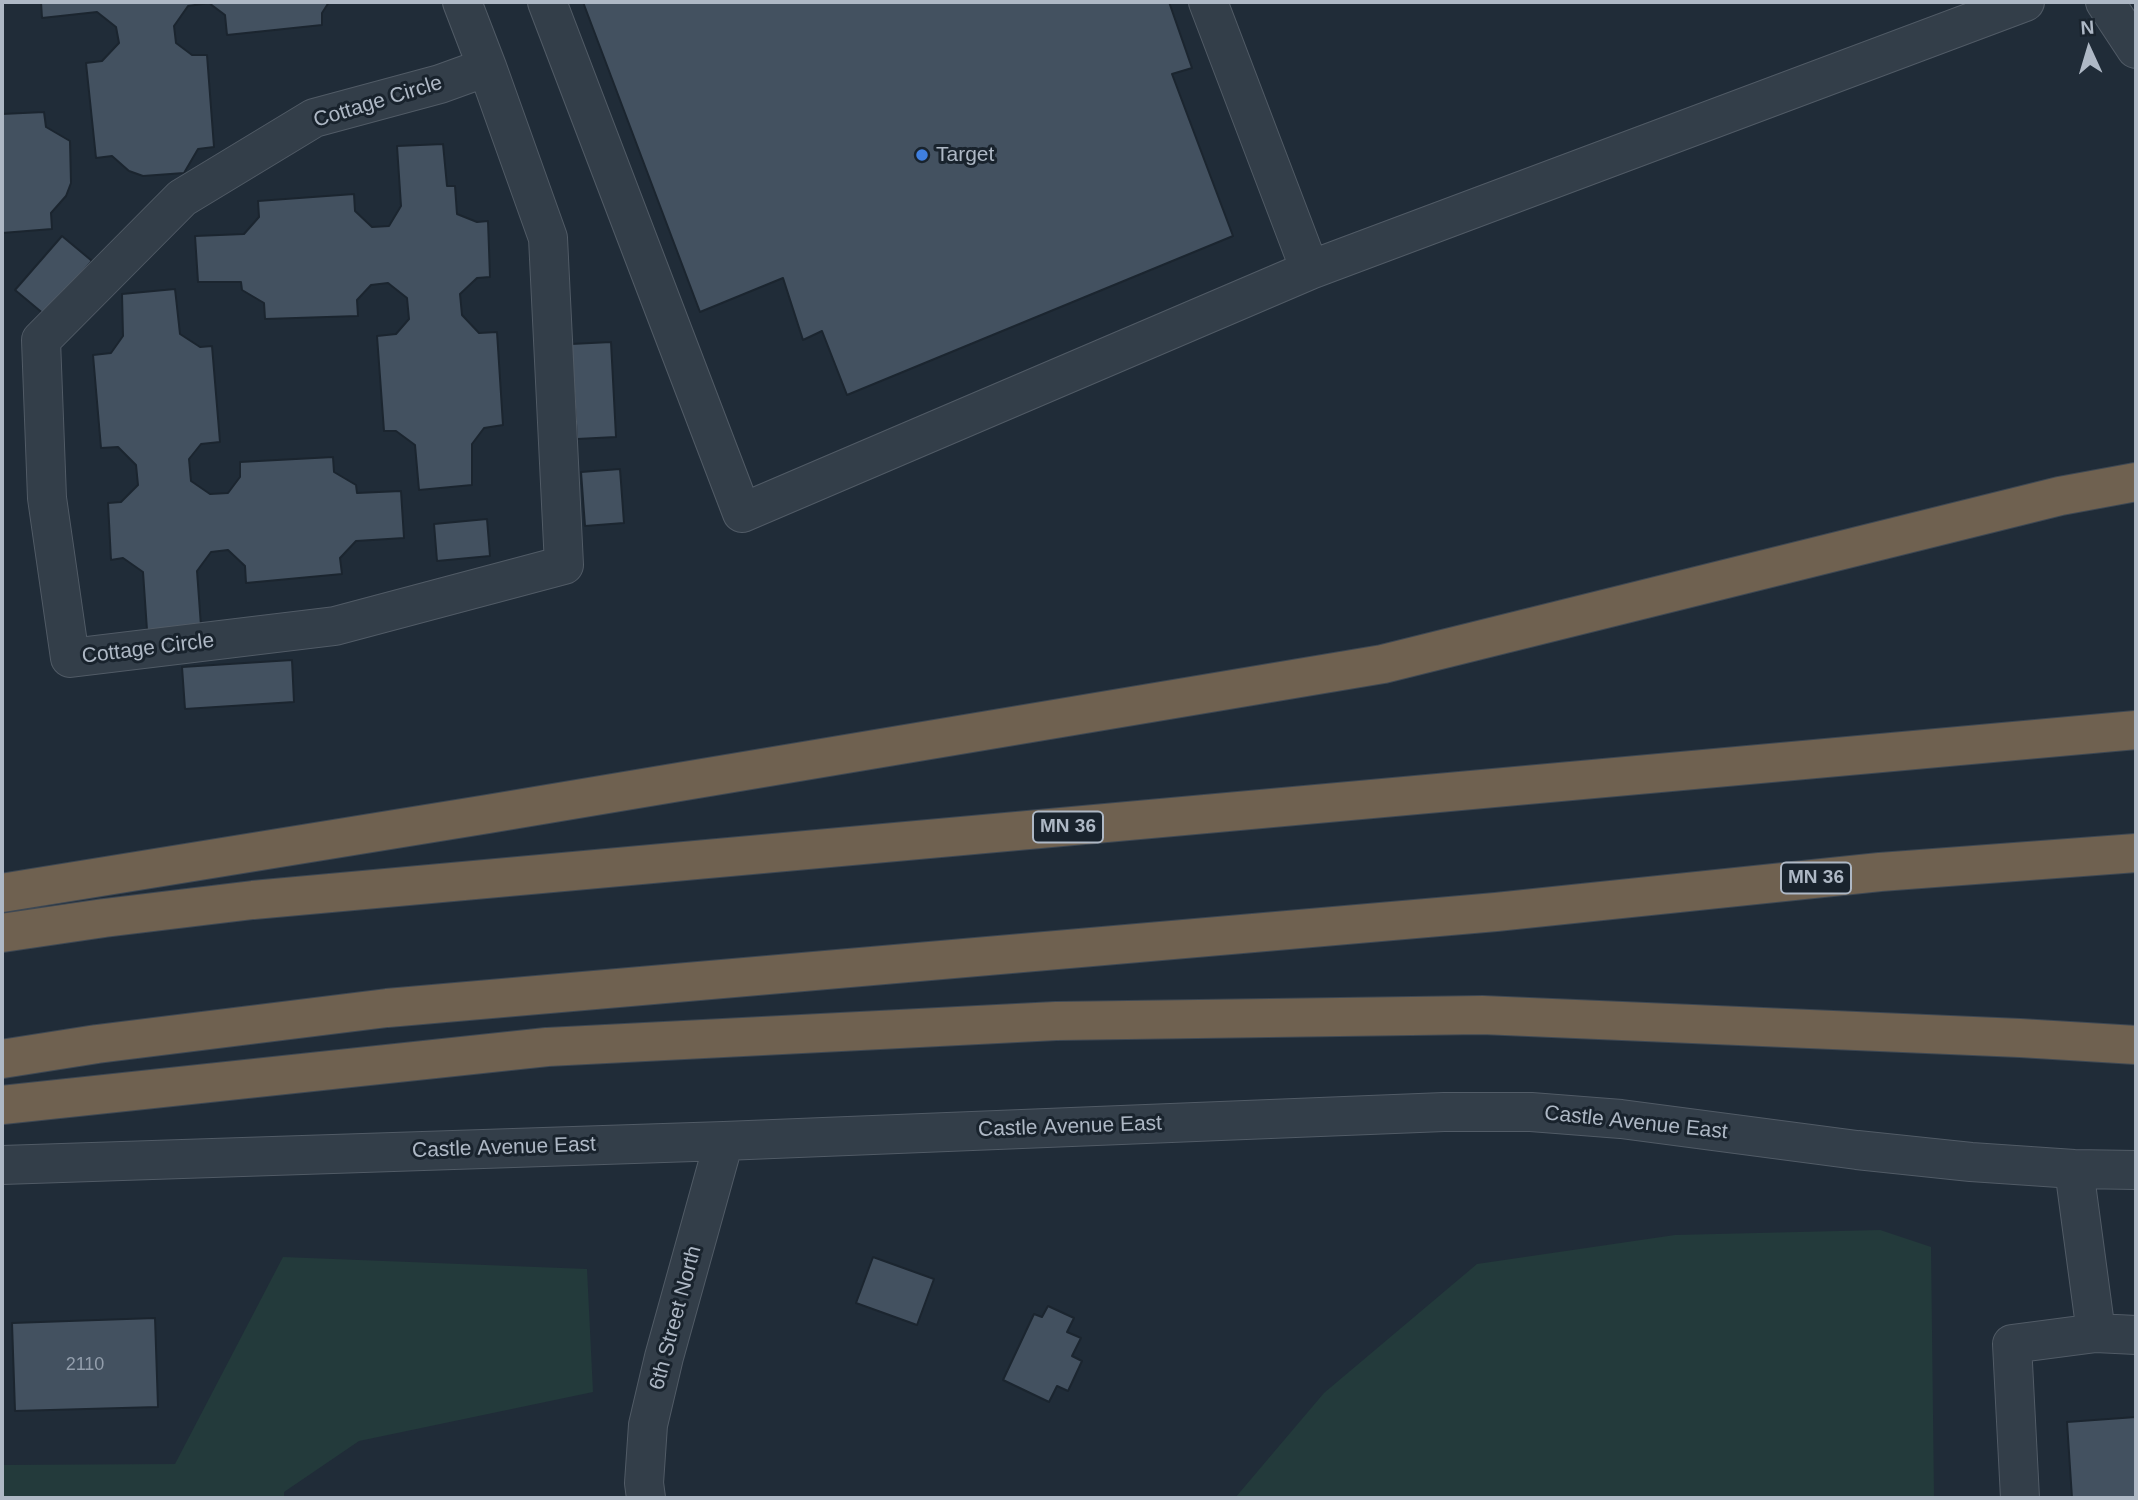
<!DOCTYPE html>
<html>
<head>
<meta charset="utf-8">
<style>
  body { margin:0 }
  #map { position:relative; width:2138px; height:1500px; overflow:hidden; background:#202c38; font-family:Arial,sans-serif }
  canvas { display:block }
  .frame { position:absolute; inset:0; border:4px solid #aeb8c5; pointer-events:none }
  .north { position:absolute; left:2054px; top:14px; width:70px; height:70px; -webkit-text-stroke:5px #19232d; paint-order:stroke; rotate:356deg; font-size:19px; font-weight:700; line-height:28px; text-align:center; color:#aeb8c5 }
  .north::after { content:''; display:block; margin:auto; width:24px; height:32px; background:#aeb8c5; clip-path:polygon(50% 0,100% 100%,50% 72%,0 100%) }
</style>
</head>
<body>
<div id="map">
<canvas width="2138" height="1500"></canvas>
<div class="frame"></div>
<div class="north">N</div>
</div>
<script>
const g = document.querySelector('canvas').getContext('2d');
g.lineJoin = 'round';
function fillPath(path, color) { g.fillStyle = color; g.fill(path, 'evenodd'); }
const toPath = rows => new Path2D(rows.map(r => 'M' + r).join(''));
function stroke(path, color, width, dash) { g.strokeStyle = color; g.lineWidth = width; g.lineCap = dash ? 'butt' : 'round'; g.setLineDash(dash || []); g.stroke(path); }
function label(font, color, halo, rows, align = 'center') {
  g.font = font + ' Arial,sans-serif'; g.lineWidth = 6; g.setLineDash([]); g.textBaseline = 'middle'; g.strokeStyle = halo; g.fillStyle = color; for (const [text, x, y, turn = 0] of rows) {
    g.save(); g.translate(x, y); g.rotate((+turn || 0) * Math.PI / 180); g.textAlign = isNaN(turn) ? turn : align; if (halo) g.strokeText(text, 0, 0); g.fillText(text, 0, 0); g.restore();
  }
}
fillPath(toPath([
  [1880,1230,1931,1247,1934,1498,1235,1498,1324,1393,1477,1264,1675,1235],
  [283,1257,587,1269,593,1392,359,1441,284,1492,284,1498,2,1498,2,1465,175,1464]
]), '#233a3b');
const building = toPath([
  [41,2,329,2,322,13,322,25,227,35,225,15,209,3,188,6,174,26,176,43,192,55,207,55,214,147,198,149,184,173,143,176,129,171,112,156,96,158,86,63,102,61,119,43,116,27,97,12,42,18,41,2],
  [583,2,1169,2,1192,68,1172,74,1233,236,847,395,822,331,803,340,783,278,700,312,583,2],
  [44,112,46,127,70,141,71,183,66,196,51,213,52,229,2,233,2,114,44,112],
  [443,144,447,186,455,186,457,214,477,222,488,221,490,277,477,278,460,294,462,315,479,333,497,332,503,425,484,428,472,444,472,485,419,490,415,445,396,431,384,431,377,336,396,334,409,319,407,298,388,283,371,285,357,300,358,316,265,319,264,303,242,290,241,282,198,282,195,236,244,234,259,217,258,201,354,194,355,211,372,227,389,226,401,206,397,146,443,144],
  [62,236,92,261,45,315,15,290,62,236],
  [175,289,180,334,200,347,212,346,220,442,201,444,189,459,191,481,210,494,228,493,240,477,240,462,333,457,334,472,356,485,357,493,401,491,404,538,356,541,340,558,342,574,246,583,245,566,228,550,211,552,197,571,201,626,147,630,143,572,123,558,111,560,108,503,121,502,138,485,136,465,118,447,101,448,93,355,111,353,123,336,122,294,175,289],
  [611,342,616,437,577,439,571,344,611,342],
  [620,469,624,523,585,526,581,472,620,469],
  [487,519,490,556,437,561,434,524,487,519],
  [292,660,294,702,185,709,182,667,292,660],
  [873,1257,934,1279,917,1325,856,1303,873,1257],
  [1048,1306,1074,1318,1067,1332,1081,1338,1072,1356,1082,1361,1068,1391,1057,1386,1049,1402,1003,1380,1034,1314,1042,1317,1048,1306],
  [155,1318,158,1407,15,1411,12,1323,155,1318],
  [2136,1417,2136,1498,2072,1498,2067,1422,2136,1417]
]);
fillPath(building, '#435160');
stroke(building, '#1b252f', 2);
const minor = toPath([
  [462,2,487,67],
  [547,2,742,513,1310,270,1208,2],
  [2105,2,2136,49],
  [487,67,548,238,564,565,335,626,70,658,47,498,41,340,182,198,314,118,440,84,487,67],
  [1310,270,2025,2],
  [2,1165,724,1141,1444,1112,1531,1112,1621,1119,1857,1150,1971,1162,2074,1169,2136,1170],
  [2074,1169,2096,1333],
  [646,1498,644,1483,648,1425,664,1357,724,1141],
  [2020,1498,2012,1344,2096,1333,2136,1335]
]);
const highway = toPath([
  [2,893,488,814,1383,664,2060,496,2136,482],
  [2,933,104,918,253,900,2136,730],
  [2,1059,97,1044,387,1008,1496,912,1880,872,2136,853],
  [2,1105,547,1047,1056,1021,1482,1015,2020,1038,2136,1045]
]);
stroke(minor, '#515b66', 40);
stroke(highway, '#3e4853', 40);
stroke(minor, '#333e49', 38);
stroke(highway, '#6f6150', 38);
for (const [x, y, r, color] of [
  [922,155,7,"#3f7fe0"]
]) { const dot = new Path2D(); dot.arc(x, y, r, 0, 2 * Math.PI); g.fillStyle = color; g.fill(dot); stroke(dot, '#19232d', 2.5); }
label('18px', '#939eac', null, [
  ["2110",85,1365]
]);
for (const [x, y, w] of [
  [1068,827,70],
  [1816,878,70]
]) { const box = new Path2D(); box.roundRect(x - w / 2, y - 15.5, w, 31, 5); g.fillStyle = '#19232d'; g.fill(box); stroke(box, '#aeb8c5', 2); }
label('bold 19px', '#aeb8c5', null, [
  ["MN 36",1068,827],
  ["MN 36",1816,878]
]);
label('21px', '#aeb8c5', '#19232d', [
  ["Cottage Circle",378,102,-17],
  ["Cottage Circle",148,649,-7],
  ["Castle Avenue East",1636,1123,6],
  ["Castle Avenue East",1070,1127,-2],
  ["Castle Avenue East",504,1148,-2],
  ["6th Street North",676,1318,-75]
]);
label('21px', '#aeb8c5', '#19232d', [
  ["Target",936,155]
], 'left');
</script>
</body>
</html>
